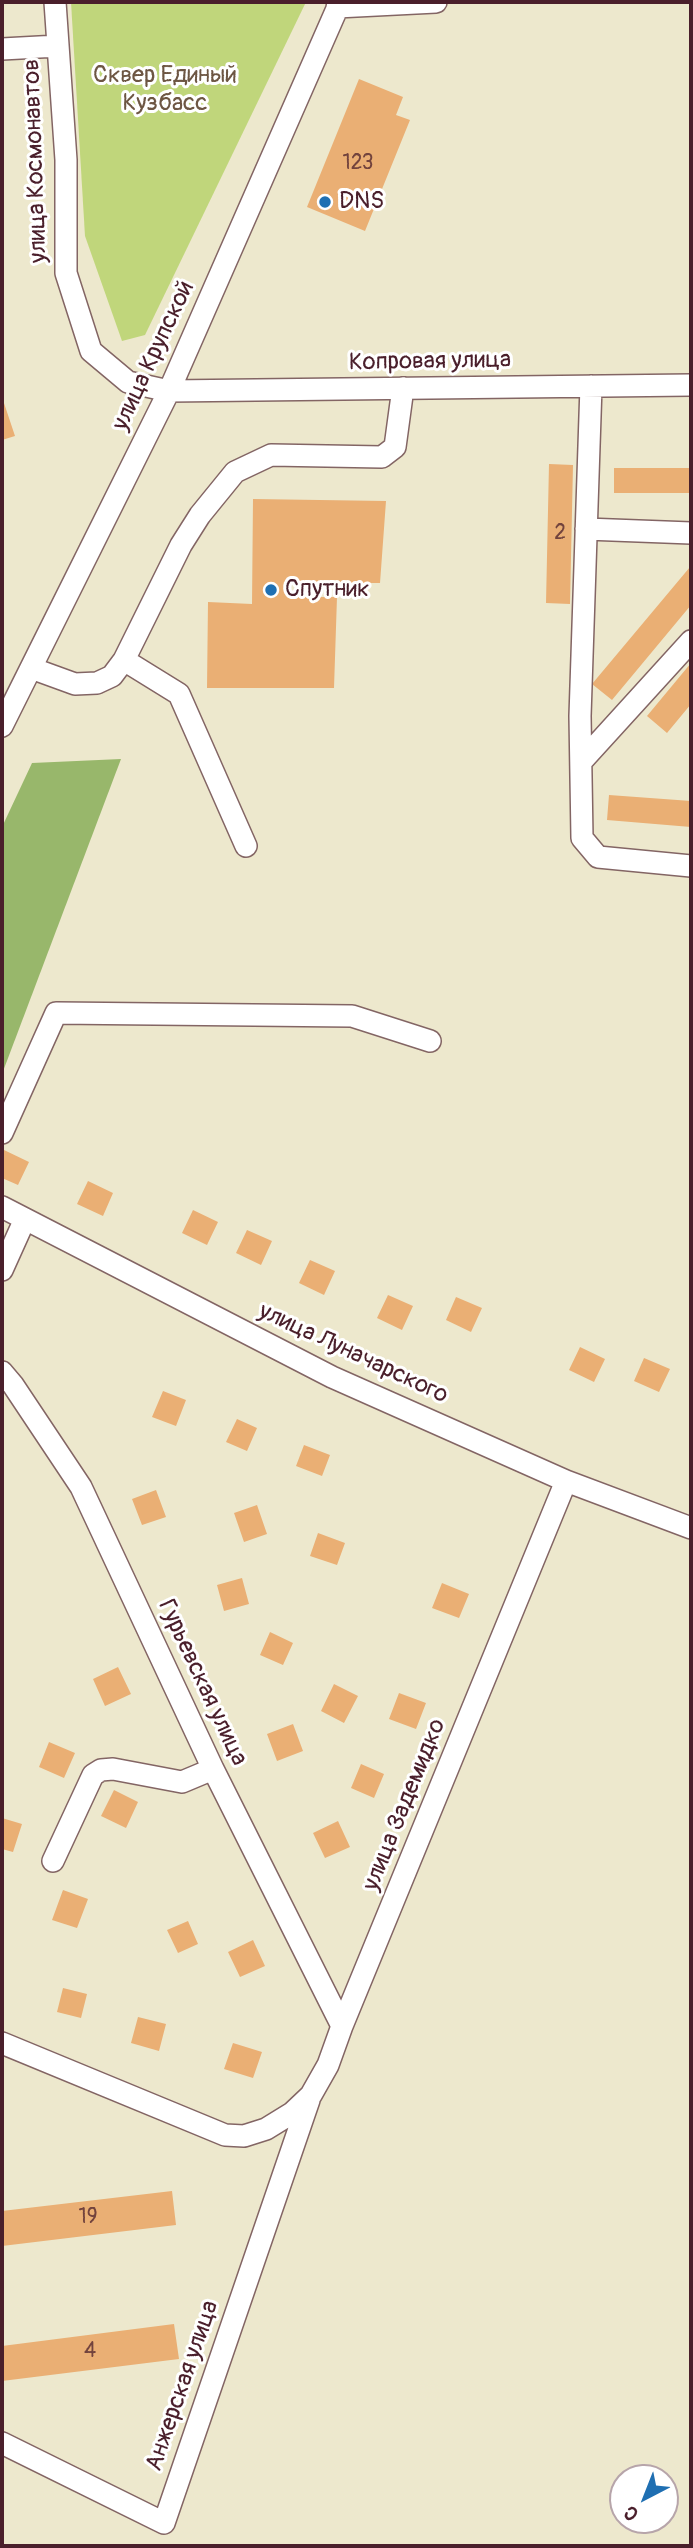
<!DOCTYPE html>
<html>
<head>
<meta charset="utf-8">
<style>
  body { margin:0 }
  #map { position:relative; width:693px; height:2548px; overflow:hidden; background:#ede8cd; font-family:Pangolin,sans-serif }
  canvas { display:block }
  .frame { position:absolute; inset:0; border:4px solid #4a1f2b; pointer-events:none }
  .north { position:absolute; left:609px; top:2464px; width:70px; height:70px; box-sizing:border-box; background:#fff; border:2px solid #b7a5aa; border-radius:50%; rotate:222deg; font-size:19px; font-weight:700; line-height:28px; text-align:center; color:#4a1f2b }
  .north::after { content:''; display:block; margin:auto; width:24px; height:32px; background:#1f6fb2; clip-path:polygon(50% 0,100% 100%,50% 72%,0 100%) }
</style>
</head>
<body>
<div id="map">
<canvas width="693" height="2548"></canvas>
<div class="frame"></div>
<div class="north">С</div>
</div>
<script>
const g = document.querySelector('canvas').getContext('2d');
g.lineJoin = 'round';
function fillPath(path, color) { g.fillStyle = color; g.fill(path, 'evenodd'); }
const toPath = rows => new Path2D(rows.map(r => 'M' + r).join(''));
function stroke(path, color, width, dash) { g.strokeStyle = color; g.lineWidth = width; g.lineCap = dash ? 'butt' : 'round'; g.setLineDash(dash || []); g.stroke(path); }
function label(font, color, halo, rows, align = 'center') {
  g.font = font + ' Pangolin,sans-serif'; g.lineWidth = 6; g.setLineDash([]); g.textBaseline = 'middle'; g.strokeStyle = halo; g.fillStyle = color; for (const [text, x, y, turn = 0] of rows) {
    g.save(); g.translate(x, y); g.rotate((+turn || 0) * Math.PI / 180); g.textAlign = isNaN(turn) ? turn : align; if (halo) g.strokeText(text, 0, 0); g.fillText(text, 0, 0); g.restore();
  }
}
fillPath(toPath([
  [71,2,306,2,145,335,122,341,85,236]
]), '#c0d67b');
fillPath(toPath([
  [121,759,2,1074,2,827,32,763]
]), '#98b76b');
fillPath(toPath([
  [359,79,403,97,396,115,410,120,365,231,307,207],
  [2,397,15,436,2,440],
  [549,464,573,465,570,604,546,603],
  [614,468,691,468,691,493,614,493],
  [253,499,386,501,380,583,289,583,289,597,337,597,334,688,207,688,208,602,252,604],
  [690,567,691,605,612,700,592,684],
  [691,663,691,704,667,733,647,716],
  [609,795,691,801,691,827,607,820],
  [4,1150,29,1162,18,1185,2,1178],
  [88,1181,113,1193,103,1216,77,1204],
  [193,1210,218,1222,207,1245,182,1233],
  [247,1230,272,1241,261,1265,236,1253],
  [310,1260,335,1271,324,1295,299,1283],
  [388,1295,413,1306,402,1330,377,1318],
  [456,1297,482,1308,471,1332,446,1320],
  [580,1347,605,1359,594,1382,569,1370],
  [644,1358,670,1369,659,1392,634,1381],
  [163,1391,186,1400,176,1426,152,1417],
  [237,1419,257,1428,247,1451,226,1442],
  [304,1445,330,1455,322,1476,296,1466],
  [156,1490,166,1517,142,1525,132,1499],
  [257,1505,267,1534,244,1542,234,1513],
  [318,1533,345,1543,337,1565,310,1556],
  [242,1578,249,1604,224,1611,217,1585],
  [442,1583,469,1594,459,1618,432,1608],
  [270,1632,293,1643,283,1665,260,1655],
  [118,1667,131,1694,105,1706,93,1679],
  [334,1684,358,1696,344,1723,321,1711],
  [399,1693,426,1703,416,1729,389,1719],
  [293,1724,303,1751,277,1761,267,1734],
  [49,1742,75,1753,64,1778,39,1767],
  [361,1764,384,1774,374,1798,351,1788],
  [114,1790,138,1802,126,1828,101,1816],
  [2,1818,22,1824,13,1852,2,1849],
  [338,1821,350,1847,325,1858,313,1833],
  [63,1890,88,1899,77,1928,52,1920],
  [188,1921,198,1944,178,1953,167,1930],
  [253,1940,265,1966,240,1977,228,1952],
  [63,1988,87,1994,81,2018,57,2012],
  [138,2017,166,2024,159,2051,131,2043],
  [233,2043,262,2052,253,2078,224,2069],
  [172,2191,176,2225,2,2246,2,2211],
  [174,2324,179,2359,2,2381,2,2346]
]), '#eaaf74');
const minor = toPath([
  [55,2,66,160,66,273,91,351,128,382,169,391,691,385],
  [337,7,436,2],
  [2,49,58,46],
  [591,386,580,716,582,838,598,857,691,866],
  [586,529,691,533],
  [124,660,179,694,246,846],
  [31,668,75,684,97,683,112,676,124,660,181,545,200,515,235,472,271,455,382,457,395,447,403,388],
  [2,726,169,391,340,2],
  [581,762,691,641],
  [2,1133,56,1013,352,1016,430,1041],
  [2,1207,332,1377,566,1481,691,1528],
  [2,1270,25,1219],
  [2,1372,13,1385,81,1487,213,1769,342,2026],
  [53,1861,93,1775,101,1770,113,1769,182,1782,213,1769],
  [2,2043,225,2135,244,2136,266,2129,292,2113,311,2095,328,2065,342,2026,566,1481],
  [2,2443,164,2523,309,2100]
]);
stroke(minor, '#836564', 24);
stroke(minor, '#fff', 21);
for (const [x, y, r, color] of [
  [325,202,7,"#1f6fb2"],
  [271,590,7,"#1f6fb2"]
]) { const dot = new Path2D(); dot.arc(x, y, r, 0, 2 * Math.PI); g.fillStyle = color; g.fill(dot); stroke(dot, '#fff', 2.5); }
label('21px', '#72433d', null, [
  ["123",358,164],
  ["2",560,534],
  ["19",88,2218],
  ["4",90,2352]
]);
label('24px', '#6d5643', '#fff', [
  ["Сквер Единый",165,76],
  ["Кузбасс",165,104]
]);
label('24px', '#4a1f2b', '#fff', [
  ["улица Космонавтов",36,161,-92],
  ["улица Крупской",154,356,-65],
  ["Копровая улица",430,362,-1],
  ["улица Луначарского",353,1354,25],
  ["Гурьевская улица",202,1683,65],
  ["улица Задемидко",405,1805,-68],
  ["Анжерская улица",183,2386,-71]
]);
label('24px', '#4a1f2b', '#fff', [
  ["DNS",339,202],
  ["Спутник",285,590]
], 'left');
</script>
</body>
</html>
